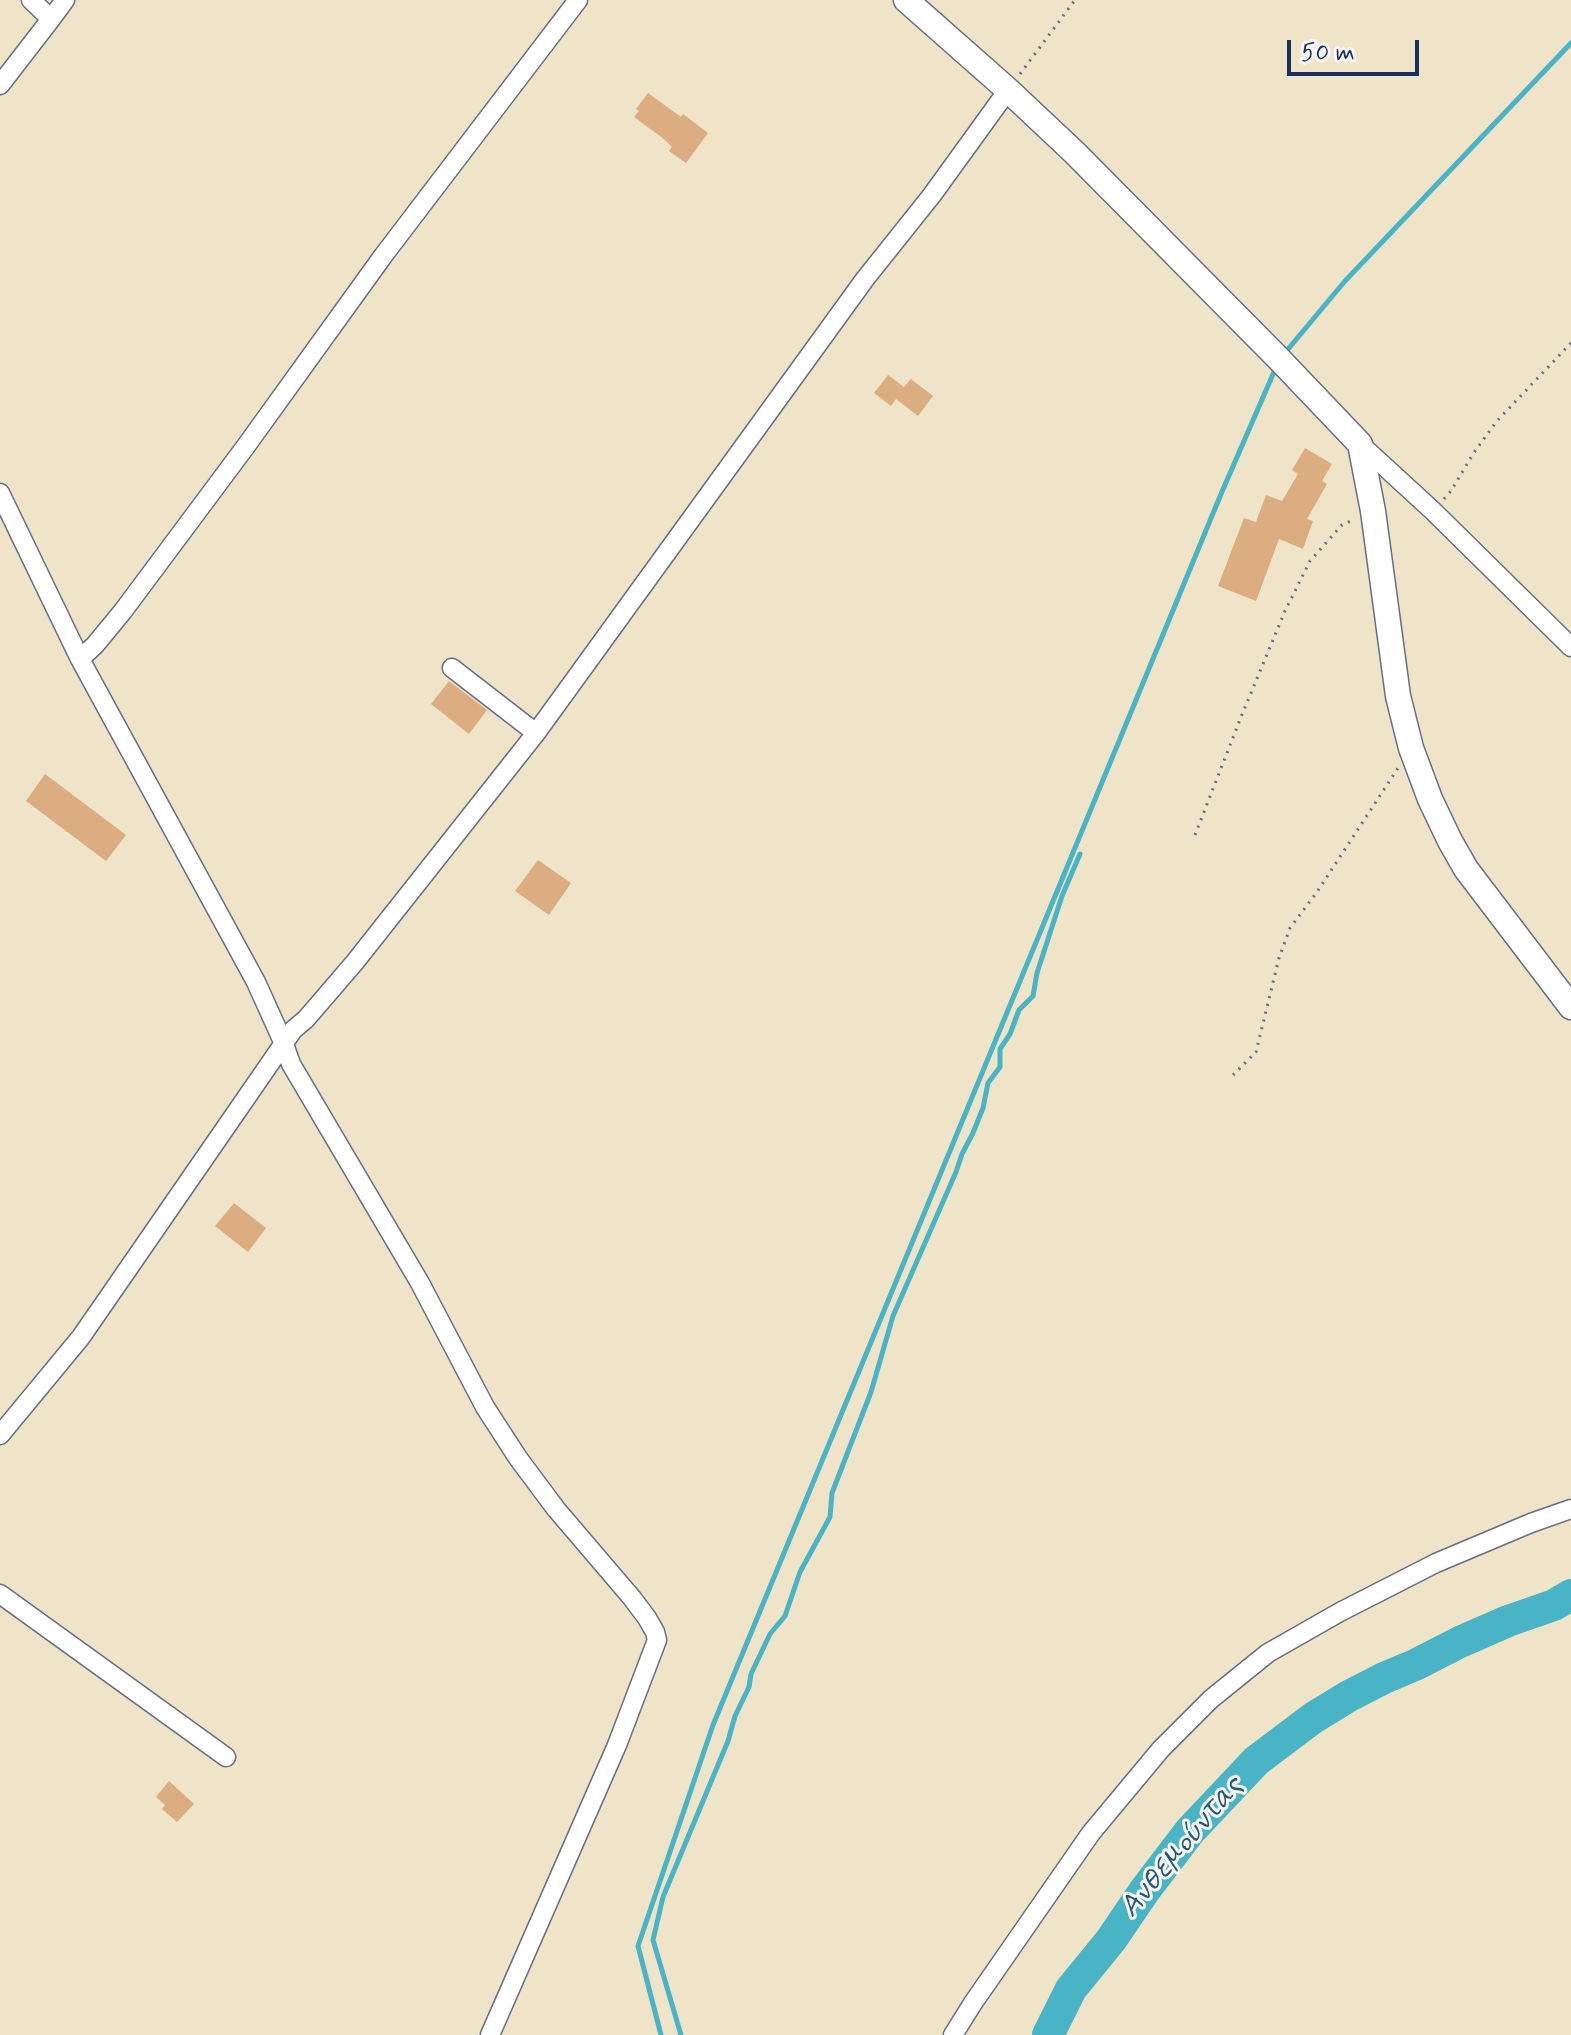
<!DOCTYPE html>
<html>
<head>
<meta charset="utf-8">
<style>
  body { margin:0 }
  #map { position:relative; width:1571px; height:2035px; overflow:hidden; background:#efe4c8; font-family:Mynerve,sans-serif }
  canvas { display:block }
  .scale { position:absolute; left:1287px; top:40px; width:132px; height:36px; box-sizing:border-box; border:4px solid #1b2f5e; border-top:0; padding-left:10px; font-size:24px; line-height:28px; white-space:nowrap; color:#1b2f5e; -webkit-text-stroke:6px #f6f6f2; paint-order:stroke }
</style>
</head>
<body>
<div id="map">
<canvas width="1571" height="2035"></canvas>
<div class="scale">50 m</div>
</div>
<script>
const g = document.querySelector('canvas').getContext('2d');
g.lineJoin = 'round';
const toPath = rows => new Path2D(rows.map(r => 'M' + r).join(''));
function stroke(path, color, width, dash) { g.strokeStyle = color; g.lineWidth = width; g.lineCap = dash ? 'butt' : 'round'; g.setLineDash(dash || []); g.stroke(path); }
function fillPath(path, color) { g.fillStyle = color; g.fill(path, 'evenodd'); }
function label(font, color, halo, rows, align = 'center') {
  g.font = font + ' Mynerve,sans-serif'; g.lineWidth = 6; g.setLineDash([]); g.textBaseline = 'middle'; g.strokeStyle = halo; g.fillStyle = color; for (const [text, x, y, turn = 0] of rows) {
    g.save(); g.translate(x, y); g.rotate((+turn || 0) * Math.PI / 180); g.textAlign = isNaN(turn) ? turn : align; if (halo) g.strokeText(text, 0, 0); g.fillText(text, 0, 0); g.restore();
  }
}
stroke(toPath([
  [1284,354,1345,281,1571,43],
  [661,2035,638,1946,713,1725,1221,494,1277,365],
  [681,2035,653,1940,663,1897,728,1741,735,1716,749,1687,751,1674,770,1634,785,1616,800,1572,830,1517,832,1493,871,1392,893,1316,956,1172,962,1154,973,1133,983,1108,988,1083,1000,1067,1000,1049,1010,1034,1019,1010,1033,996,1037,973,1062,896,1080,854]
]), '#48b4c6', 5);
stroke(toPath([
  [1048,2035,1071,1989,1111,1940,1145,1890,1190,1831,1256,1761,1313,1718,1349,1696,1384,1678,1415,1665,1460,1642,1508,1621,1554,1605,1571,1595]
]), '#48b4c6', 32);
fillPath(toPath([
  [648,93,681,117,683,114,708,133,686,163,669,151,672,147,664,139,634,117,639,111,636,109],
  [888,375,904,387,911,379,933,396,918,416,896,399,891,406,874,393],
  [1305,448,1332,464,1322,481,1327,484,1307,519,1313,521,1303,549,1279,539,1256,601,1218,586,1244,518,1256,522,1266,495,1282,501,1298,474,1292,470],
  [449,681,487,710,469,734,431,704],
  [45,774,126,835,106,861,26,801],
  [538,860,571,883,549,915,515,891],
  [234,1203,266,1228,248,1252,215,1226],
  [169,1781,194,1804,177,1822,162,1809,165,1805,156,1797]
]), '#dbad81');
const minor = toPath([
  [31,0,51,19,65,0],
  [0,85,51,19],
  [1360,444,1432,510,1571,647],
  [0,493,80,659,256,982,284,1044,291,1064,420,1283,485,1407,518,1458,556,1509,632,1598,647,1618,655,1632,657,1640,617,1745,490,2035],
  [80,659,95,645,123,611,246,446,383,256,578,0],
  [452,668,536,733],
  [0,1435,81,1337,293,1030,306,1019,355,962,536,733,865,279,932,195,1008,90],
  [0,1594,226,1757],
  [953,2035,973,2003,1091,1833,1161,1749,1211,1699,1268,1653,1340,1612,1436,1563,1531,1523,1571,1509]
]);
const tertiary = toPath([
  [906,0,1008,90,1075,153,1279,359,1360,444,1373,511,1398,696,1411,748,1430,799,1450,841,1466,869,1571,1007]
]);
stroke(minor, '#656e83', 21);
stroke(tertiary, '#656e83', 27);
stroke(toPath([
  [1020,74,1075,0],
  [1444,499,1451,491,1473,454,1496,422,1571,343],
  [1195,835,1241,717,1285,611,1310,561,1342,525,1355,519],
  [1233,1075,1256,1052,1279,958,1290,928,1317,892,1398,768]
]), '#656e83', 3, [2, 6]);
stroke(minor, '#fff', 18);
stroke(tertiary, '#fff', 24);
label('italic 30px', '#28577d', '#f6f6f2', [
  ["Ανθεμούντας",1183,1848,-50]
]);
</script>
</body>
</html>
